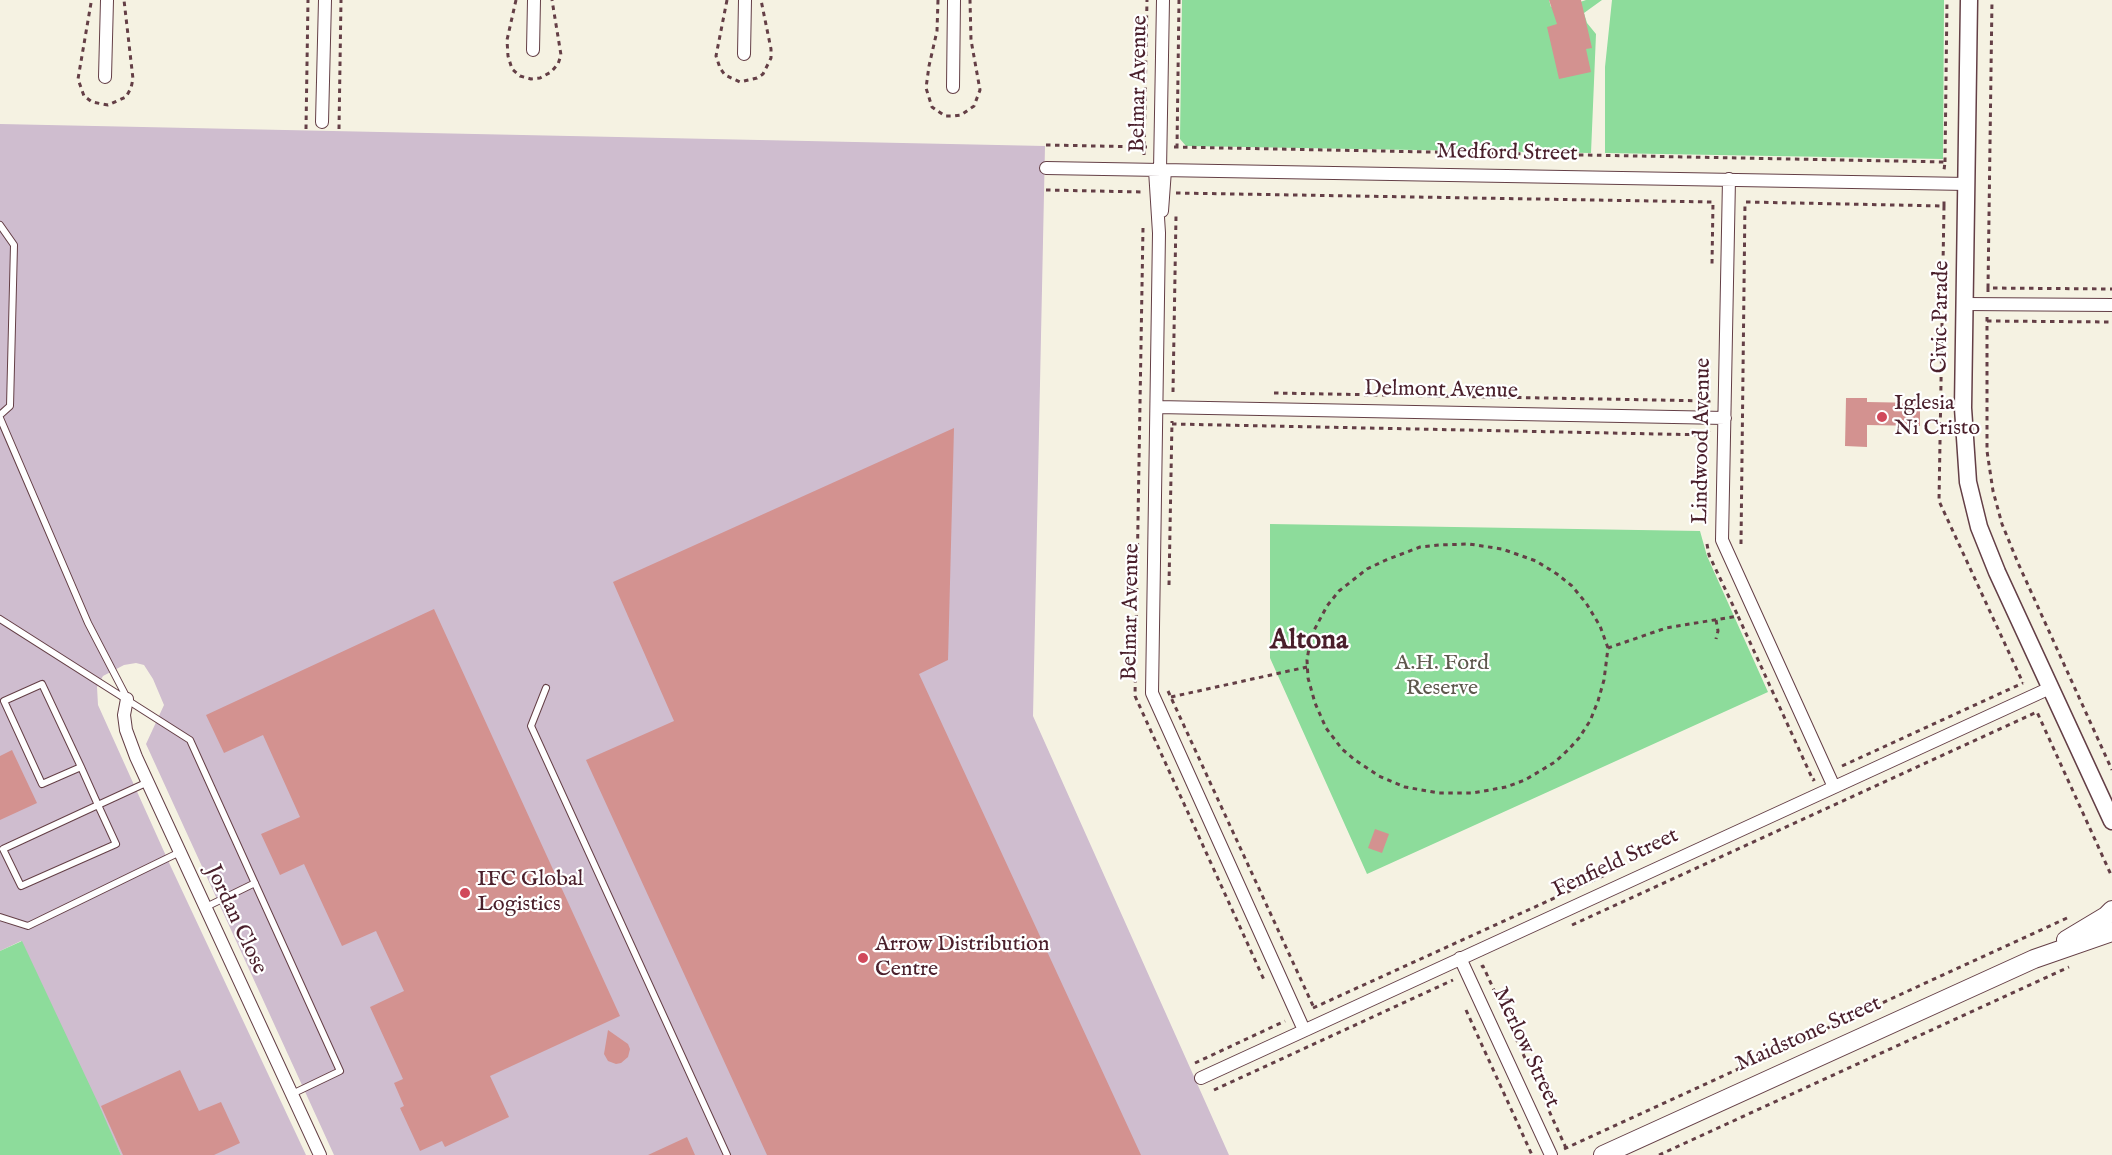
<!DOCTYPE html>
<html>
<head>
<meta charset="utf-8">
<style>
  body { margin:0 }
  canvas { display:block; background:#f5f2e2 }
</style>
</head>
<body>
<canvas width="2112" height="1155"></canvas>
<script>
const g = document.querySelector('canvas').getContext('2d');
g.lineJoin = 'round';
function fillPath(path, color) { g.fillStyle = color; g.fill(path, 'evenodd'); }
const toPath = rows => new Path2D(rows.map(r => 'M' + r).join(''));
function stroke(path, color, width, dash) { g.strokeStyle = color; g.lineWidth = width; g.lineCap = dash ? 'butt' : 'round'; g.setLineDash(dash || []); g.stroke(path); }
function label(font, color, halo, rows, align = 'center') {
  g.font = font + ' "IM FELL English",serif'; g.lineWidth = 4.5; g.setLineDash([]); g.textBaseline = 'middle'; g.strokeStyle = halo; g.fillStyle = color; for (const [text, x, y, turn = 0] of rows) {
    g.save(); g.translate(x, y); g.rotate((+turn || 0) * Math.PI / 180); g.textAlign = isNaN(turn) ? turn : align; if (halo) g.strokeText(text, 0, 0); g.fillText(text, 0, 0); g.restore();
  }
}
fillPath(toPath([
  [0,124,1045,146,1033,716,1229,1155,334,1155,146,744,164,705,153,679,144,665,136,663,124,665,103,676,97,687,98,705,171,867,306,1155,121,1155,21,941,0,951]
]), '#cfbdcf');
fillPath(toPath([
  [1182,0,1549,0,1551,7,1574,4,1586,0,1602,0,1584,13,1587,23,1596,34,1591,153,1186,146,1180,139],
  [1612,0,1944,0,1943,159,1605,153,1605,67],
  [1270,524,1700,531,1707,556,1768,692,1367,874,1270,658],
  [22,941,99,1105,121,1155,0,1155,0,951]
]), '#8ddc9b');
fillPath(toPath([
  [1549,0,1581,0,1592,48,1586,49,1591,72,1559,79,1547,27,1557,24],
  [1846,398,1867,398,1867,402,1920,403,1920,426,1867,425,1867,447,1845,446],
  [954,428,948,660,919,674,1141,1155,767,1155,586,760,674,721,613,582],
  [434,609,620,1016,490,1076,509,1117,445,1147,442,1141,420,1151,400,1108,404,1106,394,1083,403,1079,370,1007,404,991,376,931,342,946,304,864,280,875,261,834,300,817,263,735,224,753,206,715],
  [12,750,37,803,0,820,0,756],
  [1375,829,1389,834,1382,853,1368,848],
  [608,1030,628,1044,630,1049,628,1057,621,1063,616,1064,608,1061,604,1054],
  [180,1070,199,1111,221,1102,240,1143,214,1155,123,1155,101,1106],
  [687,1137,695,1155,648,1155]
]), '#d39290');
const service = toPath([
  [0,225,14,245,10,406,0,415],
  [0,418,88,623,127,698],
  [0,619,190,740,340,1071,292,1094],
  [546,688,531,726,727,1155],
  [81,767,42,784,4,701,42,684,81,767,98,805,116,844,21,886,3,849,98,805,148,782],
  [206,907,255,883],
  [0,917,28,926,180,852]
]);
const minor = toPath([
  [533,50,534,0],
  [744,54,745,0],
  [105,77,107,0],
  [953,87,954,0],
  [322,122,325,0],
  [1046,168,1967,184],
  [1155,170,1159,233,1152,693,1304,1030],
  [1160,170,1163,0],
  [1729,179,1722,540,1834,787],
  [1162,211,1165,170],
  [1965,304,2112,305],
  [1157,407,1725,418],
  [127,699,124,715,126,730,136,757,320,1155],
  [1460,958,1551,1155],
  [1201,1078,2050,688]
]);
const tertiary = toPath([
  [1969,0,1963,408,1968,482,1979,527,1997,572,2112,821]
]);
const secondary = toPath([
  [2066,940,2106,916,2112,910],
  [1603,1155,2034,959,2112,932]
]);
stroke(service, '#643f46', 8);
stroke(minor, '#643f46', 14);
stroke(tertiary, '#643f46', 19);
stroke(secondary, '#643f46', 20);
stroke(toPath([
  [516,0,507,40,508,56,512,69,520,76,531,79,540,78,551,72,558,64,561,55,552,0],
  [727,0,716,56,720,68,725,75,740,82,757,78,763,74,771,58,771,49,761,0],
  [938,0,937,31,929,66,926,88,932,107,945,116,954,116,961,115,974,106,980,90,971,40,970,0],
  [91,3,78,79,84,96,92,102,108,105,126,97,131,88,133,79,124,0],
  [306,129,308,0],
  [339,129,341,0],
  [1046,145,1147,147],
  [1174,147,1945,162,1944,170],
  [1177,148,1179,0],
  [1144,155,1147,0],
  [1945,162,1947,0],
  [1046,190,1143,192],
  [1176,193,1713,202,1712,264],
  [1746,202,1944,206,1944,198],
  [1944,206,1939,501,2023,683],
  [1143,228,1135,696,1265,982],
  [1988,288,1992,0],
  [1988,292,1988,288,2112,289],
  [1987,317,1987,451,1993,491,2002,524,2018,563,2112,770],
  [1987,321,2112,322],
  [1173,392,1176,216],
  [1274,393,1709,401,1709,403],
  [1172,424,1708,435,1709,431],
  [1707,544,1709,555,1738,616],
  [1741,544,1745,202],
  [1169,585,1172,421],
  [1716,620,1718,631,1716,639],
  [1608,648,1600,626,1586,603,1572,586,1557,574,1536,561,1502,549,1469,544,1439,545,1420,547,1386,560,1367,569,1339,591,1327,606,1311,636,1307,660,1308,678,1315,703,1326,728,1342,749,1355,760,1379,776,1405,787,1439,793,1473,793,1506,787,1525,780,1555,762,1568,750,1579,738,1590,721,1598,701,1604,680,1608,648,1666,628,1738,616,1813,780,1815,779],
  [1168,691,1314,1008],
  [1171,697,1307,667],
  [1842,766,2023,683],
  [1572,925,2037,712,2112,877],
  [1481,967,1483,966,1566,1148],
  [1313,1008,1605,875],
  [1466,1010,1532,1155],
  [1195,1063,1285,1021],
  [1214,1090,1453,980],
  [1564,1149,2067,918],
  [1659,1155,2069,967]
]), '#643f46', 3, [4.5, 4.5]);
stroke(service, '#fff', 6);
stroke(minor, '#fff', 12);
stroke(tertiary, '#fff', 16);
stroke(secondary, '#fff', 18);
for (const [x, y, r, color] of [
  [1882,417,6,"#d1495b"],
  [465,893,6,"#d1495b"],
  [863,958,6,"#d1495b"]
]) { const dot = new Path2D(); dot.arc(x, y, r, 0, 2 * Math.PI); g.fillStyle = color; g.fill(dot); stroke(dot, '#fff', 2); }
label('22px', '#4a1f2b', '#fff', [
  ["Belmar Avenue",1140,84,-89],
  ["Medford Street",1507,154,1],
  ["Civic Parade",1942,317,-89],
  ["Delmont Avenue",1441,391,1],
  ["Lindwood Avenue",1703,441,-89],
  ["Belmar Avenue",1132,612,-89],
  ["Fenfield Street",1616,864,-25],
  ["Jordan Close",235,920,65],
  ["Maidstone Street",1809,1035,-24],
  ["Merlow Street",1525,1048,65]
]);
label('22px', '#4a1f2b', '#fff', [
  ["Iglesia",1894,404],
  ["Ni Cristo",1894,429],
  ["IFC Global",477,880],
  ["Logistics",477,905],
  ["Arrow Distribution",875,945],
  ["Centre",875,970]
], 'left');
label('22px', '#5e584d', '#fff', [
  ["A.H. Ford",1442,664],
  ["Reserve",1442,689]
]);
label('bold 28px', '#4a1f2b', '#fff', [
  ["Altona",1309,642]
]);
</script>
</body>
</html>
